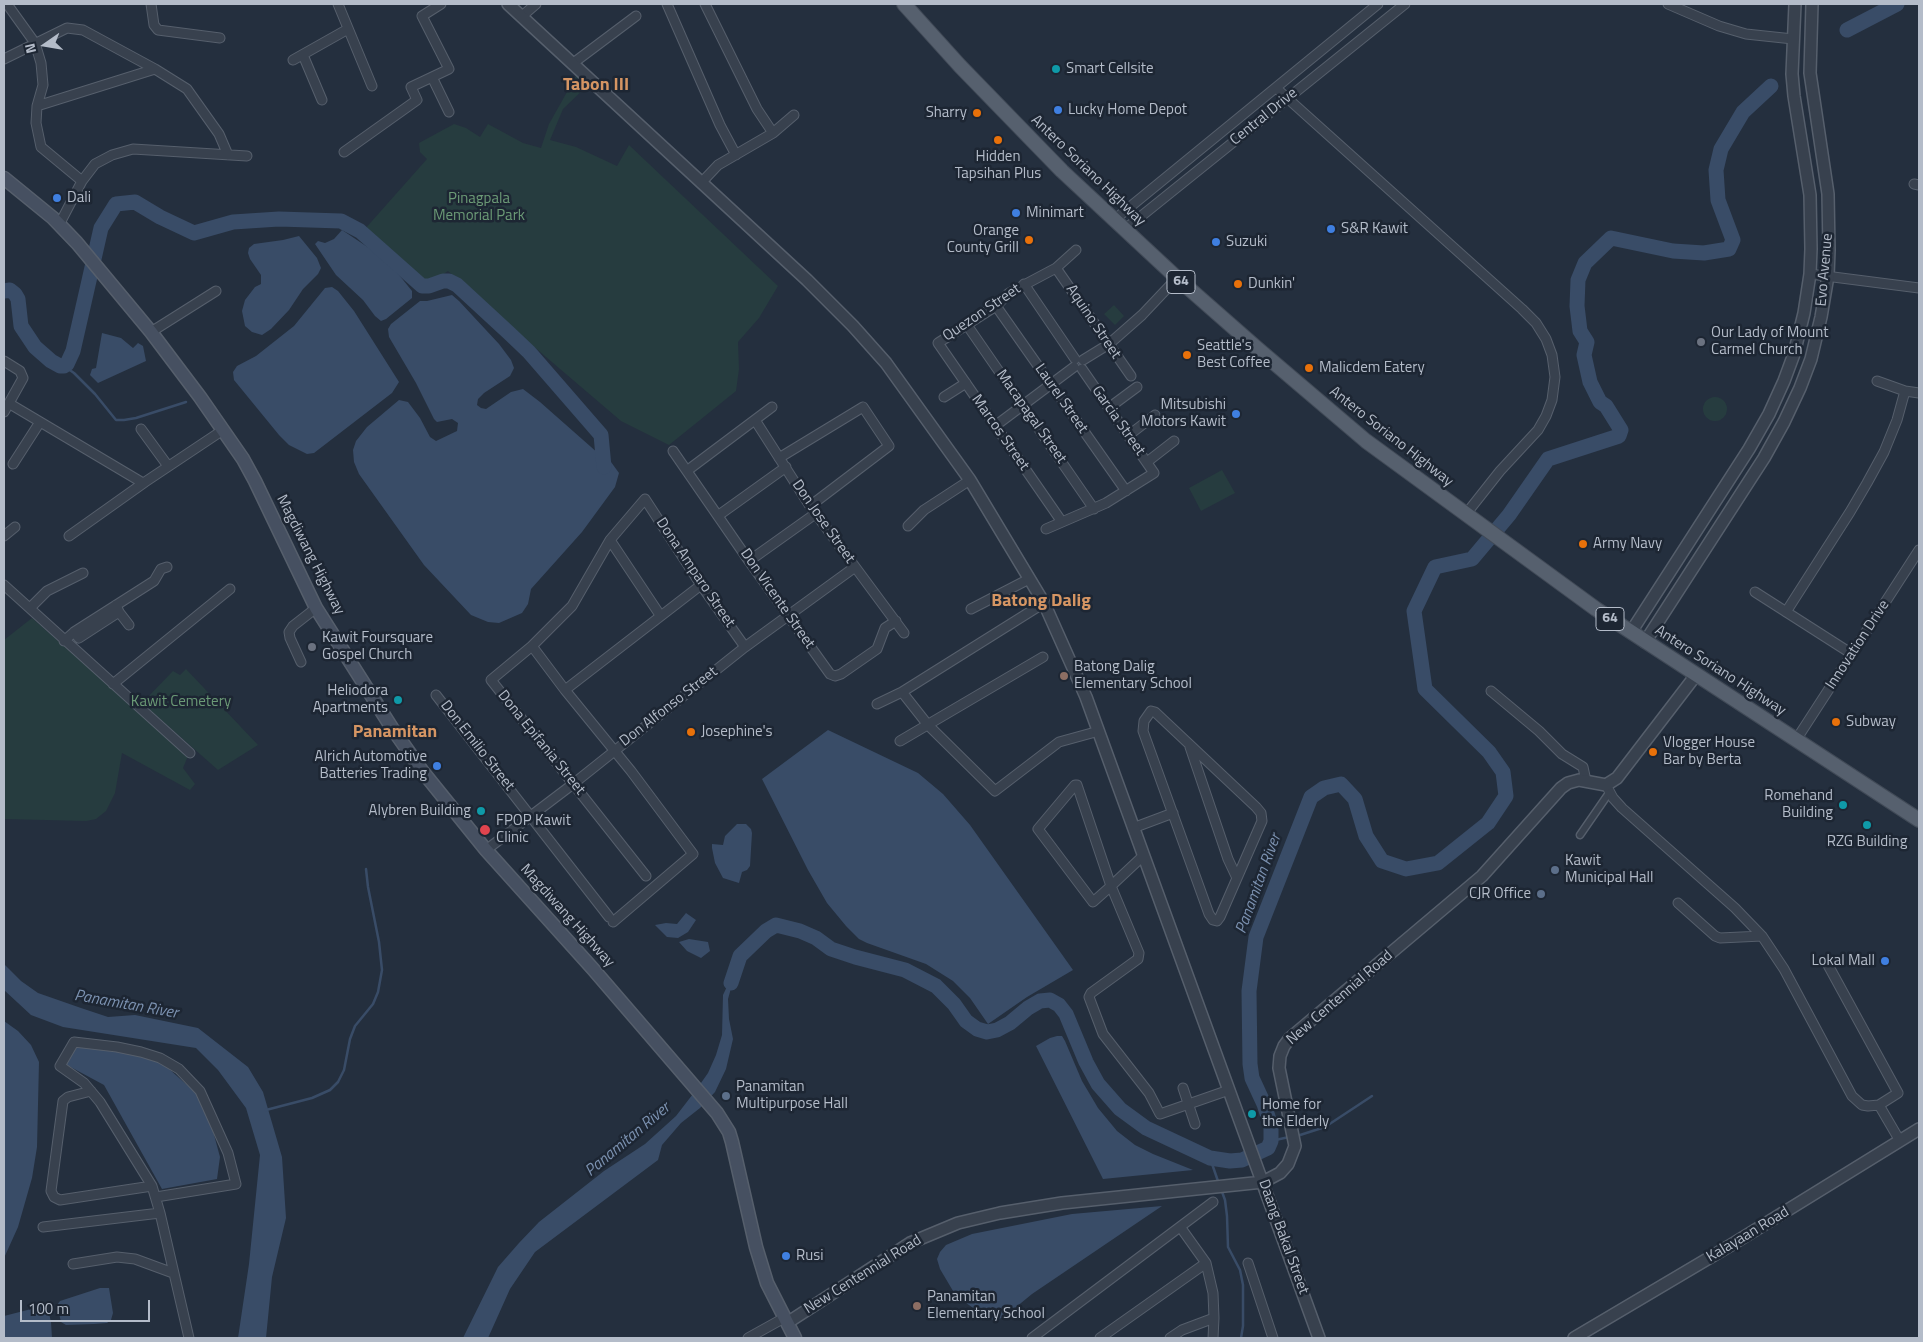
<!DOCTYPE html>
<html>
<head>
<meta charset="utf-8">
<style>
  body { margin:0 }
  #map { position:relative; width:1923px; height:1342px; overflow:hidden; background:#242f3e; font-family:"Titillium Web",sans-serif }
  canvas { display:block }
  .frame { position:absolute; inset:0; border:5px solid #b4bcc9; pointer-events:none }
  .north { position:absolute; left:20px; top:20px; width:50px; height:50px; -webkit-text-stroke:4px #1d2633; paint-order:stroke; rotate:257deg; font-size:14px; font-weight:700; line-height:20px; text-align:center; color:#b4bcc9 }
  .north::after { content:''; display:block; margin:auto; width:18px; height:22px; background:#b4bcc9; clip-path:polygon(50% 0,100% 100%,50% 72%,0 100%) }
  .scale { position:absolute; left:20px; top:1300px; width:130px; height:22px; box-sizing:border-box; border:2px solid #b4bcc9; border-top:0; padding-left:6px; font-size:15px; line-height:18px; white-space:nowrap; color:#b4bcc9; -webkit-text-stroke:4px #1d2633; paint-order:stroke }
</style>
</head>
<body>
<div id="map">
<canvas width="1923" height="1342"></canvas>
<div class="frame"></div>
<div class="north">N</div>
<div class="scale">100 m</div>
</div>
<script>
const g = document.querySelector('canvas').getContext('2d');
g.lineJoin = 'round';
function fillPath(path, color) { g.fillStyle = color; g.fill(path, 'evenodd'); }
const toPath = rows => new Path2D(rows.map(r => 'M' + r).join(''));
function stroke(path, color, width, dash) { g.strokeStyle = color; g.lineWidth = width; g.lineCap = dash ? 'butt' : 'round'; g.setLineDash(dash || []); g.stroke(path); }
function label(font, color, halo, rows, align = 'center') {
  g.font = font + ' "Titillium Web",sans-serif'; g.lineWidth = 5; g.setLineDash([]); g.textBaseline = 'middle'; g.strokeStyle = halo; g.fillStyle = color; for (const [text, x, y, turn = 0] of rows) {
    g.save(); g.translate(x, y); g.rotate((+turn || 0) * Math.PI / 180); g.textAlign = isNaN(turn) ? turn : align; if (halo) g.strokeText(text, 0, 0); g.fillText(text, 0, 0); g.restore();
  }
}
fillPath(toPath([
  [576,76,587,86,563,109,550,140,576,147,617,166,629,145,778,286,759,318,738,342,739,369,736,391,669,445,621,421,498,316,448,271,433,281,424,284,364,230,427,159,420,152,419,143,454,124,466,128,480,137,488,124,523,143,541,148,549,124],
  [1114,305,1124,316,1115,325,1104,314],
  '1703 409a12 12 0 1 1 24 0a12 12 0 1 1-24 0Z',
  [1222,470,1235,493,1201,511,1189,488],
  [32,618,188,756,183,768,195,784,190,790,122,753,115,793,106,811,96,819,86,821,4,819,4,640],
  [186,669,258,745,218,770,142,703,173,671,180,675]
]), '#263c3f');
fillPath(toPath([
  [342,230,387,260,412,291,412,298,386,319,381,321,375,316,363,300,336,275,315,244,318,241,325,243,334,239],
  [299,236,317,258,321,268,318,274,303,289,289,310,271,329,262,335,252,332,245,326,242,311,245,300,255,287,261,284,261,275,250,259,248,253,249,248,254,244,283,240],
  [332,287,338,291,354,311,399,382,392,393,314,453,307,454,289,445,279,435,234,380,233,372,237,366,256,356,294,326,325,288],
  [452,295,459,301,499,344,511,360,514,368,510,376,484,393,478,399,477,405,481,408,486,409,511,392,523,389,540,402,599,454,611,462,619,473,615,487,582,532,531,589,528,604,522,613,499,623,488,622,471,615,424,565,359,474,354,462,353,450,356,441,367,427,399,400,408,402,420,418,430,437,436,441,457,431,458,423,452,419,437,422,434,419,416,383,389,337,388,329,391,324,420,301,427,301],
  [102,333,121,338,133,348,138,343,143,346,146,361,98,383,90,375,92,369,96,368],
  [828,730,918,773,943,794,970,825,1073,970,1027,997,988,1024,970,998,953,981,926,964,867,943,859,939,846,926,827,903,808,870,762,779],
  [737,824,746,824,751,829,752,833,750,866,747,870,742,872,739,883,723,878,715,863,712,848,712,844,723,845,725,836],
  [686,913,696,920,688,932,678,938,667,937,655,925,666,923,677,924],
  [689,939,708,942,710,951,701,958,687,951,679,942],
  [738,963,728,999,729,1019,733,1039,726,1069,715,1092,700,1108,681,1123,662,1145,658,1160,535,1252,510,1289,488,1338,463,1338,498,1267,519,1243,539,1222,604,1171,645,1144,676,1116,696,1090,708,1073,716,1055,722,1035,723,995],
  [4,964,21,981,38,993,81,1008,108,1017,135,1015,198,1028,248,1067,263,1092,282,1157,286,1218,272,1277,266,1338,238,1338,249,1264,260,1155,246,1108,218,1070,196,1048,63,1027,31,1015,4,990],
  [4,1021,18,1031,31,1045,39,1062,37,1147,32,1178,18,1227,4,1258],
  [1057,1036,1062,1036,1065,1041,1082,1081,1098,1108,1117,1131,1135,1145,1153,1154,1193,1170,1103,1179,1036,1046,1050,1038],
  [75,1043,159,1060,196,1093,213,1131,220,1157,217,1179,162,1189,104,1085,65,1064],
  [1162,1206,1032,1294,1004,1317,996,1320,989,1319,956,1296,940,1269,937,1259,940,1252,946,1245,972,1234,1072,1214],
  [100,1288,109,1288,113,1313,111,1320,107,1323,94,1324,66,1325,61,1322,57,1305,60,1301],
  [43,1306,48,1309,51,1322,52,1338,4,1338,4,1316]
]), '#394c67');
stroke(toPath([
  [64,366,74,373,95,394,116,420,124,420,136,418,186,402],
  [266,1110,312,1098,330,1090,338,1082,344,1070,350,1039,355,1026,373,1004,378,992,382,970,379,942,368,887,366,869],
  [1297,1136,1325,1127,1372,1096],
  [1271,1141,1289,1137],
  [1210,1158,1219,1184],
  [1221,1189,1225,1200,1227,1216,1228,1247,1240,1270,1243,1285,1243,1326,1241,1338]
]), '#394c67', 2.5);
stroke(toPath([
  [1847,30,1897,4],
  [4,291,10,290,15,294,18,299,21,326,35,347,51,361,60,366,64,366,67,364,73,351,101,228,116,204,135,202,160,217,194,233,233,222,279,219,341,221,360,231,422,286,429,286,443,281,449,281,457,285,509,333,529,352,601,435,604,467],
  [731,983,740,956,766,931,776,925,800,931,816,938,831,949,855,957,905,970,936,986,954,1004,966,1021,977,1029,987,1032,997,1030,1010,1023,1028,1008,1040,1001,1050,1000,1059,1005,1066,1014,1086,1062,1098,1084,1120,1109,1146,1128,1210,1158,1230,1161,1242,1160,1268,1148,1271,1141,1271,1126,1264,1104,1252,1078,1250,1064,1249,991,1256,937,1311,797,1324,788,1341,784,1355,799,1366,836,1382,861,1406,869,1438,863,1488,823,1506,796,1503,772,1489,752,1425,689,1414,611,1435,567,1472,559,1509,515,1548,459,1619,436,1621,430,1606,406,1600,402,1590,382,1584,355,1587,342,1580,331,1577,306,1578,280,1585,263,1611,238,1673,251,1704,253,1729,249,1733,240,1718,200,1716,170,1721,149,1743,112,1771,86]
]), '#394c67', 15);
const pedestrian = toPath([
  [1580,835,1609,793]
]);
const minor = toPath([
  [7,4,35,43,41,63,43,85,37,106,36,123,41,147,82,181],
  [151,4,154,25,158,30,220,38],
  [338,4,372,86],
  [667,4,720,125,736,155],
  [705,4,757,109,773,133],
  [1668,4,1719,26,1746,34,1793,39],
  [521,17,536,4],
  [303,55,322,100],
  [4,59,67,28,83,30,155,69,187,89,219,134,228,155],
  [293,60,348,29],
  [572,64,636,16],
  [432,77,449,112],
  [1276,88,1522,309,1536,323,1546,339,1552,355,1555,377,1552,400,1546,416,1538,430,1500,471,1466,514],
  [37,106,155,69],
  [344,152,417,100,411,87,449,69,422,16,441,4],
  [701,183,718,165,773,133,794,115],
  [1914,184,1919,185],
  [1114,220,1378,4],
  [59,225,82,181,95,164,112,155,133,149,247,156],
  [1124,230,1405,4],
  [1056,268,1131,376],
  [1810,274,1919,288],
  [1024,284,1075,359],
  [996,306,1126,491],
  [967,325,1094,509],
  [151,332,216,291],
  [1083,360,1109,344,1142,315,1177,278],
  [4,361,20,371,23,378,4,412],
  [1877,381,1905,391,1919,393],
  [944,397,966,383],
  [10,404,143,483],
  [1110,407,1137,387],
  [755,420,810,506,904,633],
  [995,426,1074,367],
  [141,429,168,466],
  [1129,435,1155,415],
  [673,451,749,561,830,674,835,676,841,674,877,649,885,628,896,621],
  [779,458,863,407,889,446,810,506],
  [1147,462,1174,441],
  [13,464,40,422],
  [688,470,772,407],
  [719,515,786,467],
  [1062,522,938,343,996,306,1009,293,1056,268,1076,250],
  [908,526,924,510,970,480],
  [1046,529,1106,503,1154,473,1082,369],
  [4,536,15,527],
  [69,536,145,482,223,430],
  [610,540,660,615],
  [749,561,815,514],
  [4,585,190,753],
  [1755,592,1852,654],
  [30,608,47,591,83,573],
  [971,609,1029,579],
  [119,612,129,625],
  [1786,612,1850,512,1867,483,1884,452,1897,420,1905,391],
  [74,632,79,638,119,612,116,605],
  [64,641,74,632,154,581,161,569,167,567],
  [532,646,565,690,631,771,693,854,613,922],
  [301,662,290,638,289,632,293,626,316,608],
  [113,684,230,589],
  [565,690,701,585],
  [1491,691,1539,731,1562,754,1583,767,1586,781],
  [902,692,928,725,995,791,1059,742,1099,731],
  [436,695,609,917],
  [877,704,902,692,1044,603],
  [1151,711,1155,712,1256,807,1261,813,1262,821,1220,917,1217,921,1213,920,1209,914,1143,731,1144,721,1151,711],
  [1796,740,1919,550],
  [900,741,1043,657],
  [1190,747,1228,859,1236,876],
  [1606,785,1613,798,1622,808,1735,908,1762,936,1784,969,1852,1096,1862,1105,1868,1106,1879,1105,1898,1093,1828,965],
  [1133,828,1173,813],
  [486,850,573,784,745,647,855,567],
  [1143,856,1111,886,1093,902,1038,829,1075,785,1077,785,1111,886,1139,953,1138,959,1091,993,1089,997,1103,1034,1149,1093,1160,1114,1229,1090],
  [646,876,491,680,532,646,572,606,610,540,645,499,701,585,745,647],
  [1678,903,1715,936,1720,938,1762,936],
  [1183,1088,1195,1124],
  [91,1091,68,1097,63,1101,51,1191,54,1197,60,1200,152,1186],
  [1879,1105,1900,1141],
  [156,1197,236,1184,228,1153,200,1091,179,1069,160,1058,141,1052,117,1047,74,1042,60,1066,84,1083,100,1102,152,1186,160,1213,189,1338],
  [43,1227,160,1213],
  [1181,1228,1206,1263,1213,1293,1214,1318,1213,1338],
  [1248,1263,1273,1338],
  [73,1264,117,1257,135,1259,173,1273],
  [748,1338,784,1318],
  [1032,1338,1213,1202],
  [1100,1338,1206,1263],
  [1170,1338,1182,1330,1214,1318]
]);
const tertiary = toPath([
  [508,4,807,280,853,326,886,363,970,480,1044,603,1086,697,1319,1338],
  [1631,632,1749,449,1769,414,1784,381,1794,354,1804,313,1810,274,1811,249,1810,195,1794,96,1792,74,1795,4],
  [1645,642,1764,458,1784,422,1800,388,1811,359,1821,317,1828,276,1829,250,1828,194,1810,73,1812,4],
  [787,1323,910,1243,958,1223,1000,1213,1062,1203,1263,1182,1280,1173,1288,1164,1295,1146,1279,1068,1280,1056,1284,1046,1290,1038,1482,876,1561,788,1568,783,1579,780,1606,785,1617,778,1696,675],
  [1574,1338,1731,1245,1919,1129]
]);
const secondary = toPath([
  [4,178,53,218,77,243,151,332,200,397,243,459,255,481,316,608,392,728,423,772,486,850,593,969,717,1113,729,1132,732,1142,756,1247,767,1283,795,1338]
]);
const primary = toPath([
  [904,4,960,66,1062,171,1177,278,1259,350,1366,441,1596,609,1919,820]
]);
stroke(pedestrian, '#565f6c', 9);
stroke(minor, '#565f6c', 11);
stroke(tertiary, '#565f6c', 14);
stroke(secondary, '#565f6c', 15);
stroke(primary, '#414a57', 16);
stroke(pedestrian, '#38414e', 6);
stroke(minor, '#38414e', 9);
stroke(tertiary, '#38414e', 11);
stroke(secondary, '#465061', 12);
stroke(primary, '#56606e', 14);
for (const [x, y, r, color] of [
  [1056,69,5,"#0f9aa8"],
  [1058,110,5,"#3f7fe0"],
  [977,113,5,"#e8710a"],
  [998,140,5,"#e8710a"],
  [57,198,5,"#3f7fe0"],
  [1016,213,5,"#3f7fe0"],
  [1331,229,5,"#3f7fe0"],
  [1029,240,5,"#e8710a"],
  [1216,242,5,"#3f7fe0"],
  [1238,284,5,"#e8710a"],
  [1701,342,5,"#6b7280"],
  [1187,355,5,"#e8710a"],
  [1309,368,5,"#e8710a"],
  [1236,414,5,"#3f7fe0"],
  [1583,544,5,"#e8710a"],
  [312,647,5,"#6b7280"],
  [1064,676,5,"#8d6e63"],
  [398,700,5,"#0f9aa8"],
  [1836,722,5,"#e8710a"],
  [691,732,5,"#e8710a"],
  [1653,752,5,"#e8710a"],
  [437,766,5,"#3f7fe0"],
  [1843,805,5,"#0f9aa8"],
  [481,811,5,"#0f9aa8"],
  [1867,825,5,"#0f9aa8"],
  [485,830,6,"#e0444e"],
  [1555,870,5,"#5c6f8a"],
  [1541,894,5,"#5c6f8a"],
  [1885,961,5,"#3f7fe0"],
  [726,1096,5,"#5c6f8a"],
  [1252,1114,5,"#0f9aa8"],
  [786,1256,5,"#3f7fe0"],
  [917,1306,5,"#8d6e63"]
]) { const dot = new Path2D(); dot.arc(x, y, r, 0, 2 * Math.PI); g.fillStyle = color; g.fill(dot); stroke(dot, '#1d2633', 2); }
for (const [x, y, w] of [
  [1181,282,28],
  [1610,619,28]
]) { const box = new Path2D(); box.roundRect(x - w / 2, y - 11.5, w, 23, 4); g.fillStyle = '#1d2633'; g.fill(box); stroke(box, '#b4bcc9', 1); }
label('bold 14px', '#b4bcc9', null, [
  ["64",1181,282],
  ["64",1610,619]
]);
label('15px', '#b4bcc9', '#1d2633', [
  ["Smart Cellsite",1066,69],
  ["Lucky Home Depot",1068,110],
  ["Sharry",967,113,"right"],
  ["Hidden",998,157,"center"],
  ["Tapsihan Plus",998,174,"center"],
  ["Dali",67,198],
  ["Minimart",1026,213],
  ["S&R Kawit",1341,229],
  ["Orange",1019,231,"right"],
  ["County Grill",1019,248,"right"],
  ["Suzuki",1226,242],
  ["Dunkin'",1248,284],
  ["Our Lady of Mount",1711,333],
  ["Carmel Church",1711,350],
  ["Seattle's",1197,346],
  ["Best Coffee",1197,363],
  ["Malicdem Eatery",1319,368],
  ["Mitsubishi",1226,405,"right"],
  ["Motors Kawit",1226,422,"right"],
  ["Army Navy",1593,544],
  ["Kawit Foursquare",322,638],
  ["Gospel Church",322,655],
  ["Batong Dalig",1074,667],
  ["Elementary School",1074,684],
  ["Heliodora",388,691,"right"],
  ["Apartments",388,708,"right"],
  ["Subway",1846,722],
  ["Josephine's",701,732],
  ["Vlogger House",1663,743],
  ["Bar by Berta",1663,760],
  ["Alrich Automotive",427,757,"right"],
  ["Batteries Trading",427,774,"right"],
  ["Romehand",1833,796,"right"],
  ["Building",1833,813,"right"],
  ["Alybren Building",471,811,"right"],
  ["FPOP Kawit",496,821],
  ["Clinic",496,838],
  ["RZG Building",1867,842,"center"],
  ["Kawit",1565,861],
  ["Municipal Hall",1565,878],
  ["CJR Office",1531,894,"right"],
  ["Lokal Mall",1875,961,"right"],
  ["Panamitan",736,1087],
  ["Multipurpose Hall",736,1104],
  ["Home for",1262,1105],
  ["the Elderly",1262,1122],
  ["Rusi",796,1256],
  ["Panamitan",927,1297],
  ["Elementary School",927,1314]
], 'left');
label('15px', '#b4bcc9', '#1d2633', [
  ["Central Drive",1264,117,-39],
  ["Antero Soriano Highway",1088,171,44],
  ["Evo Avenue",1825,270,-85],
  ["Quezon Street",982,313,-34],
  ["Aquino Street",1093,322,56],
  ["Laurel Street",1061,399,55],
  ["Macapagal Street",1031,417,55],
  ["Garcia Street",1118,421,55],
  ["Marcos Street",1000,433,55],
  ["Antero Soriano Highway",1391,437,38],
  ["Don Jose Street",823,522,55],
  ["Magdiwang Highway",310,555,63],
  ["Dona Amparo Street",695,573,56],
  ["Don Vicente Street",777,599,55],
  ["Innovation Drive",1858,645,-57],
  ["Antero Soriano Highway",1720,671,33],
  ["Don Alfonso Street",669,707,-38],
  ["Dona Epifania Street",541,743,51],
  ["Don Emilio Street",477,746,52],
  ["Magdiwang Highway",567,916,48],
  ["New Centennial Road",1340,998,-41],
  ["Kalayaan Road",1748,1235,-31],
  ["Daang Bakal Street",1283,1237,70],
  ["New Centennial Road",863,1275,-32]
]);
label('15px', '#6b9a76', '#1d2633', [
  ["Pinagpala",479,199],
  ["Memorial Park",479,216],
  ["Kawit Cemetery",181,702]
]);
label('italic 16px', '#7c92b1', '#1d2633', [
  ["Panamitan River",1259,884,-70],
  ["Panamitan River",126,1005,10],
  ["Panamitan River",628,1140,-40]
]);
label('bold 18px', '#d59563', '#1d2633', [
  ["Tabon III",596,86],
  ["Batong Dalig",1041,602],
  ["Panamitan",395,733]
]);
</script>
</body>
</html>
